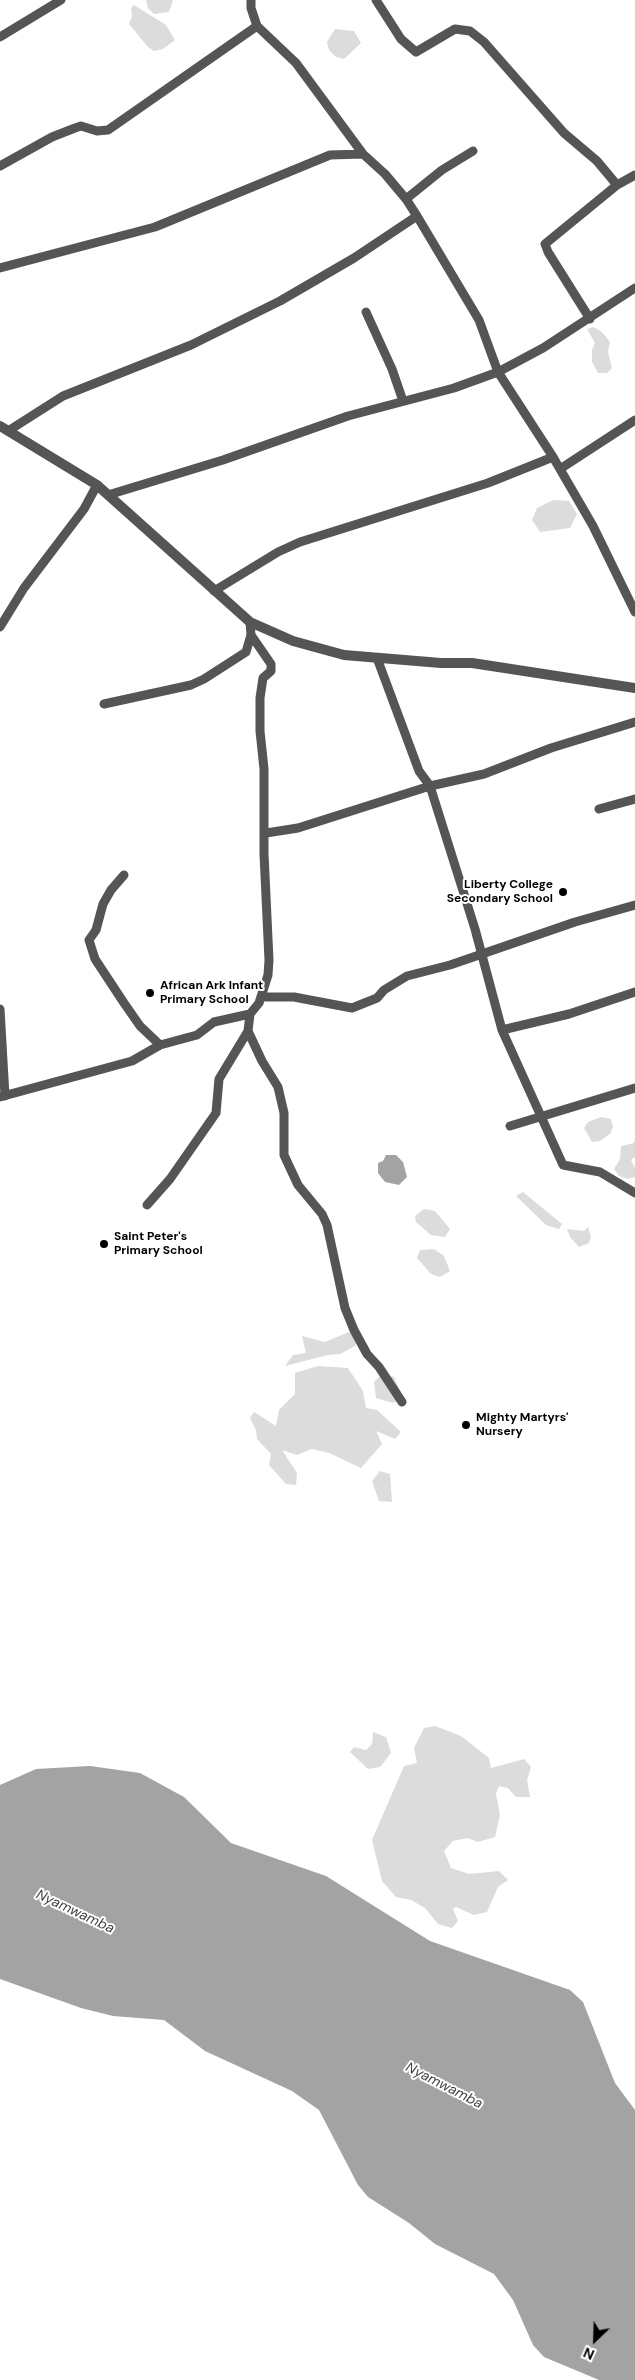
<!DOCTYPE html>
<html>
<head>
<meta charset="utf-8">
<style>
  body { margin:0 }
  #map { position:relative; width:635px; height:2380px; overflow:hidden; background:#fff; font-family:"DM Sans",sans-serif }
  canvas { display:block }
  .north { position:absolute; left:570px; top:2315px; width:50px; height:50px; -webkit-text-stroke:4px #fff; paint-order:stroke; rotate:204deg; font-size:14px; font-weight:700; line-height:20px; text-align:center; color:#000 }
  .north::after { content:''; display:block; margin:auto; width:18px; height:22px; background:#000; clip-path:polygon(50% 0,100% 100%,50% 72%,0 100%) }
</style>
</head>
<body>
<div id="map">
<canvas width="635" height="2380"></canvas>
<div class="north">N</div>
</div>
<script>
const g = document.querySelector('canvas').getContext('2d');
g.lineJoin = 'round';
function fillPath(path, color) { g.fillStyle = color; g.fill(path, 'evenodd'); }
const toPath = rows => new Path2D(rows.map(r => 'M' + r).join(''));
function stroke(path, color, width, dash) { g.strokeStyle = color; g.lineWidth = width; g.lineCap = dash ? 'butt' : 'round'; g.setLineDash(dash || []); g.stroke(path); }
function label(font, color, halo, rows, align = 'center') {
  g.font = font + ' "DM Sans",sans-serif'; g.lineWidth = 4; g.setLineDash([]); g.textBaseline = 'middle'; g.strokeStyle = halo; g.fillStyle = color; for (const [text, x, y, turn = 0] of rows) {
    g.save(); g.translate(x, y); g.rotate((+turn || 0) * Math.PI / 180); g.textAlign = isNaN(turn) ? turn : align; if (halo) g.strokeText(text, 0, 0); g.fillText(text, 0, 0); g.restore();
  }
}
fillPath(toPath([
  [146,0,173,0,169,12,154,14,148,8],
  [134,5,166,25,175,40,163,49,154,51,148,47,129,24,132,16,131,8],
  [335,29,354,31,361,43,344,59,336,57,329,50,327,42],
  [593,327,602,332,610,342,608,352,612,368,607,373,598,373,592,362,592,350,595,343,587,329],
  [553,500,569,501,577,514,570,528,540,532,532,520,537,508],
  [601,1117,611,1119,613,1127,610,1134,600,1141,592,1142,584,1128,588,1122],
  [635,1136,635,1157,631,1160,635,1168,635,1177,628,1179,619,1176,614,1169,620,1159,621,1146,634,1143],
  [523,1192,562,1224,559,1229,546,1225,516,1196],
  [424,1209,435,1211,450,1229,445,1237,431,1235,416,1222,415,1216],
  [588,1227,591,1237,589,1243,579,1247,570,1237,567,1229,584,1231],
  [434,1249,444,1256,450,1271,440,1277,431,1274,417,1258,420,1250],
  [349,1332,358,1338,355,1346,340,1354,328,1355,285,1366,293,1355,306,1353,302,1336,325,1342],
  [318,1366,348,1368,363,1391,366,1408,377,1410,401,1432,395,1439,376,1431,382,1444,361,1468,329,1453,312,1449,297,1455,282,1450,297,1473,296,1485,286,1484,269,1465,271,1454,257,1439,256,1430,250,1418,254,1412,276,1426,279,1410,295,1394,295,1373],
  [383,1373,394,1377,402,1395,399,1400,393,1403,376,1398,374,1382],
  [380,1471,390,1474,392,1502,379,1501,372,1481],
  [435,1726,461,1736,489,1758,491,1768,524,1759,531,1767,527,1780,530,1797,516,1797,508,1788,499,1786,496,1794,500,1815,495,1837,478,1842,468,1838,453,1841,444,1851,451,1868,469,1874,499,1871,508,1880,498,1887,487,1912,474,1915,456,1907,453,1909,458,1921,452,1928,438,1924,425,1908,411,1900,396,1897,382,1881,372,1840,404,1766,417,1763,414,1748,424,1728],
  [373,1732,386,1737,391,1753,380,1767,368,1769,350,1752,354,1747,366,1750,372,1744]
]), '#dcdcdc');
fillPath(toPath([
  [386,1155,396,1155,403,1162,407,1177,399,1185,385,1182,378,1173,378,1163,383,1161],
  [90,1766,140,1773,184,1797,231,1843,326,1876,430,1941,570,1990,583,2002,615,2083,635,2110,635,2380,599,2380,544,2357,533,2345,513,2300,494,2274,435,2244,409,2223,368,2197,358,2185,319,2110,292,2091,205,2051,164,2020,113,2016,81,2008,0,1979,0,1785,36,1769]
]), '#a3a3a3');
stroke(toPath([
  [251,0,251,8,257,26,296,63,363,154,385,174,406,199,417,216,479,320,498,372,553,457,593,526,635,612],
  [376,0,401,39,416,52,455,29,470,31,484,42,564,133,597,161,617,185],
  [0,37,61,0],
  [0,166,52,137,75,128,81,126,97,131,108,130,257,26],
  [406,199,442,170,473,151],
  [0,268,155,227,330,155,363,154],
  [366,312,392,369,403,401],
  [590,319,548,252,545,244,617,185,635,175],
  [8,431,63,396,191,345,280,301,354,258,417,216],
  [560,469,635,420],
  [108,495,223,460,348,416,454,388,498,372,543,348,635,288],
  [214,591,278,552,300,542,488,483,553,457],
  [0,627,24,588,84,509,97,485],
  [377,658,419,771,430,786,475,929,502,1030,563,1165,600,1172,635,1193],
  [104,704,191,685,204,679,246,652,251,635],
  [599,809,635,799],
  [266,833,298,828,430,786,484,774,551,748,635,722],
  [124,875,111,890,103,904,96,930,89,940,95,959,124,1003,140,1026,160,1045],
  [262,997,294,997,352,1008,377,998,384,990,407,976,450,965,575,922,635,905],
  [0,1009,5,1096],
  [250,1014,248,1031,262,1061,278,1087,284,1113,284,1155,298,1185,322,1214,327,1225,345,1308,354,1330,367,1354,379,1367,402,1402],
  [502,1030,569,1014,635,992],
  [0,1097,132,1061,160,1045,197,1035,214,1022,250,1014,259,1003,268,975,269,960,264,854,264,769,260,731,260,698,263,678,271,671,271,664,251,635,250,622],
  [510,1126,635,1088],
  [147,1205,170,1179,216,1113,219,1079,248,1031]
]), '#555', 9);
stroke(toPath([
  [0,426,97,485,250,622,293,641,344,655,441,663,472,663,635,688]
]), '#555', 10);
for (const [x, y, r, color] of [
  [563,892,5,"#000"],
  [150,993,5,"#000"],
  [104,1244,5,"#000"],
  [466,1425,5,"#000"]
]) { const dot = new Path2D(); dot.arc(x, y, r, 0, 2 * Math.PI); g.fillStyle = color; g.fill(dot); stroke(dot, '#fff', 2); }
label('bold 12px', '#000', '#fff', [
  ["Liberty College",553,885,"right"],
  ["Secondary School",553,899,"right"],
  ["African Ark Infant",160,986],
  ["Primary School",160,1000],
  ["Saint Peter's",114,1237],
  ["Primary School",114,1251],
  ["Mighty Martyrs'",476,1418],
  ["Nursery",476,1432]
], 'left');
label('italic 14px', '#444', '#fff', [
  ["Nyamwamba",75,1912,25],
  ["Nyamwamba",444,2086,27]
]);
</script>
</body>
</html>
